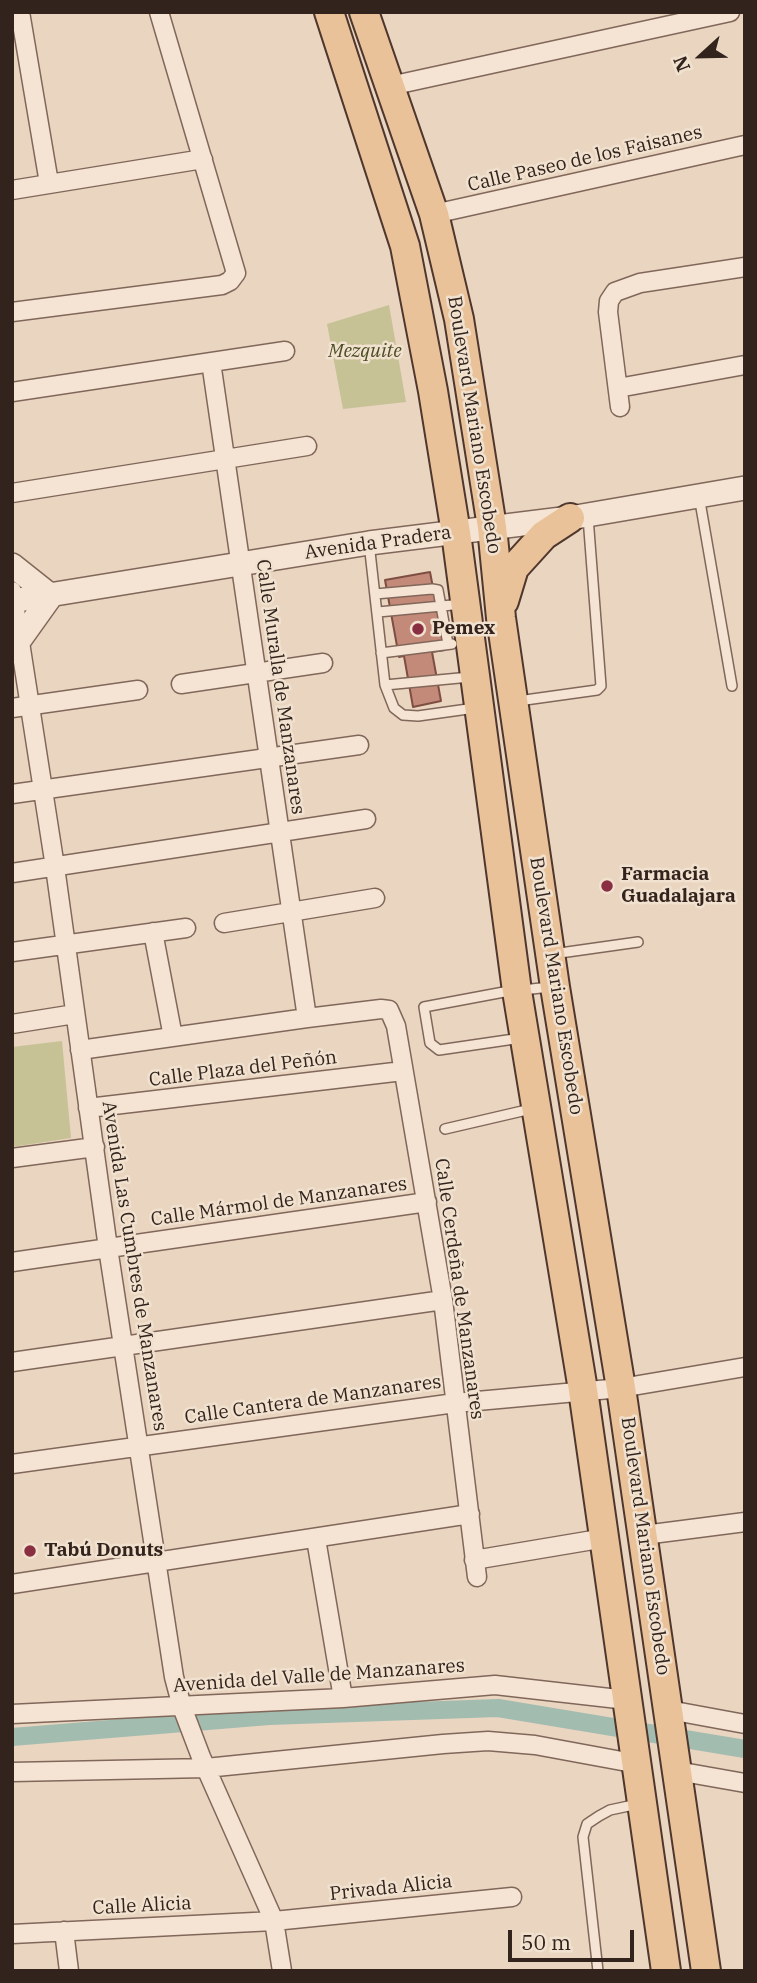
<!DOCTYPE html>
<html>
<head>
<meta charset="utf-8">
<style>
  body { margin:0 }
  #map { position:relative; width:757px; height:1983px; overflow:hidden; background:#e9d5c0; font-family:"IBM Plex Serif",serif }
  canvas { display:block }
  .frame { position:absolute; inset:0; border:14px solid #32231d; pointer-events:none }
  .north { position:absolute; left:666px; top:21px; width:70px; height:70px; -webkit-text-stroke:5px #f1e1cf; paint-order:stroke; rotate:248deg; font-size:19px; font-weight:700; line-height:28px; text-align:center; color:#32231d }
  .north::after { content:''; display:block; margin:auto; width:24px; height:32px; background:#32231d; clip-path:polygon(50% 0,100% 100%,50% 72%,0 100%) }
  .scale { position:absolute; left:508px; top:1930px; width:126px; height:32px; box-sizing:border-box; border:4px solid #32231d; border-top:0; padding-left:9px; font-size:21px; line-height:24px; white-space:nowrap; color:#32231d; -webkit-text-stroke:5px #f1e1cf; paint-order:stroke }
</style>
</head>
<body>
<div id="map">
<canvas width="757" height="1983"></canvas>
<div class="frame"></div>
<div class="north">N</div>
<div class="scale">50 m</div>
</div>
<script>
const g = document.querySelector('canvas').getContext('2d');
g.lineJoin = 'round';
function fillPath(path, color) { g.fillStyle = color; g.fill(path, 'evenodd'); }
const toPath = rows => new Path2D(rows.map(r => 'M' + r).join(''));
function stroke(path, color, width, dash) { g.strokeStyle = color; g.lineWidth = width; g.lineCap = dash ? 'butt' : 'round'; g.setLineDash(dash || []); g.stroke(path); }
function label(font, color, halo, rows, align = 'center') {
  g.font = font + ' "IBM Plex Serif",serif'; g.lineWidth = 5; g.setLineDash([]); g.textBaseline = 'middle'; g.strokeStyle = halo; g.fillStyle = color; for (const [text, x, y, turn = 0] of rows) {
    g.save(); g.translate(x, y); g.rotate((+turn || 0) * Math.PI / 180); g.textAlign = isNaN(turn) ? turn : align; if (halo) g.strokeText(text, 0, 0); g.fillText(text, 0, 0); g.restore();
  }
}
fillPath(toPath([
  [389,305,406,402,343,409,327,324],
  [62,1041,71,1138,12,1147,12,1047]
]), '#c6c296');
stroke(toPath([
  [12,1737,269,1716,498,1708,745,1749]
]), '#a3bcb0', 18);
const building = toPath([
  [430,572,445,650,432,652,441,701,413,707,404,656,399,657,385,580,430,572]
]);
fillPath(building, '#c48a79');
stroke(building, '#7e4e42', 2);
const service = toPath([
  [699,496,732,686],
  [369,543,385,685,394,708,403,715,418,716,475,708],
  [375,594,432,589,438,590,448,644],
  [378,612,463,604],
  [381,653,452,644],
  [385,685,470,677],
  [518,701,597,690,601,686,588,517],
  [553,954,638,942],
  [521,1038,439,1050,430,1043,424,1007,504,992,550,987],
  [445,1129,531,1109],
  [598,1971,583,1837,587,1824,599,1816,610,1810,638,1804]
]);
const minor = toPath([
  [20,12,49,183],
  [390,86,730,12],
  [12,190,203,159],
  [434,214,745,145],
  [12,312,222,285,230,281,236,273,159,12],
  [211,362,307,1018],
  [618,388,745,365],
  [12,392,285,351],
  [620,407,608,312,609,301,615,292,640,283,745,267],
  [12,493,307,446],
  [12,591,55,867,108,1248,174,1677,182,1707,201,1757,274,1921,282,1971],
  [181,684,323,663],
  [12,708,138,690],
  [12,794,359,745],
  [12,873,366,819],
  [224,923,375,898],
  [153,932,173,1037],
  [12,952,186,928],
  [12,1024,75,1014],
  [80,1050,307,1018,381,1009,389,1010,396,1026,443,1300,477,1577],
  [88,1108,403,1071],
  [12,1158,95,1147],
  [12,1262,427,1202],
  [12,1362,443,1300],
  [12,1464,455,1403,621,1388,745,1367],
  [644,1535,745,1522],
  [316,1539,343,1698],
  [474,1560,605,1538],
  [12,1584,470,1514],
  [669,1710,745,1724],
  [12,1714,343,1698,495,1685,627,1700],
  [677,1771,745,1783],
  [12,1772,206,1768,443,1744,488,1741,535,1745,638,1764],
  [64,1931,69,1971],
  [12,1934,274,1921,512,1897]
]);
const tertiary = toPath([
  [12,565,51,596,21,638,12,633],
  [12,601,369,543,570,518,745,488]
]);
const primary = toPath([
  [329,12,405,246,433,391,456,533,517,991,583,1390,666,1971],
  [364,12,434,214,459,319,492,527,501,618,555,987,621,1388,706,1971],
  [504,601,514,568,544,535,570,518]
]);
stroke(service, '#81675a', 12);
stroke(minor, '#81675a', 21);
stroke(tertiary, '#81675a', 26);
stroke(primary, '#4f372e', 32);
stroke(service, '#f5e4d3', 9);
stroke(minor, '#f5e4d3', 18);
stroke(tertiary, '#f5e4d3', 23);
stroke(primary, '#eac29a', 28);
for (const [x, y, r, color] of [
  [418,629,7,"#8a2f41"],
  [607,886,7,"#8a2f41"],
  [30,1551,7,"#8a2f41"]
]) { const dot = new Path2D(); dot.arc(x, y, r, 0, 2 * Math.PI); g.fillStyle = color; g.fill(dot); stroke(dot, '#f1e1cf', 2.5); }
label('19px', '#32231d', '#f1e1cf', [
  ["Calle Paseo de los Faisanes",585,159,-13],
  ["Boulevard Mariano Escobedo",474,425,81],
  ["Avenida Pradera",378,543,-8],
  ["Calle Muralla de Manzanares",280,687,82],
  ["Boulevard Mariano Escobedo",556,986,81],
  ["Calle Plaza del Peñón",243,1069,-7],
  ["Calle Mármol de Manzanares",279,1202,-8],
  ["Avenida Las Cumbres de Manzanares",134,1266,81],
  ["Calle Cerdeña de Manzanares",459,1289,82],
  ["Calle Cantera de Manzanares",313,1400,-8],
  ["Boulevard Mariano Escobedo",645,1546,82],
  ["Avenida del Valle de Manzanares",319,1676,-4],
  ["Privada Alicia",391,1888,-6],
  ["Calle Alicia",142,1906,-3]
]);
label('italic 19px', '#4a4c25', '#f1e1cf', [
  ["Mezquite",365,352]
]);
label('bold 19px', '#32231d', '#f1e1cf', [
  ["Pemex",432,629],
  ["Farmacia",621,875],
  ["Guadalajara",621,897],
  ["Tabú Donuts",44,1551]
], 'left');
</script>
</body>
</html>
